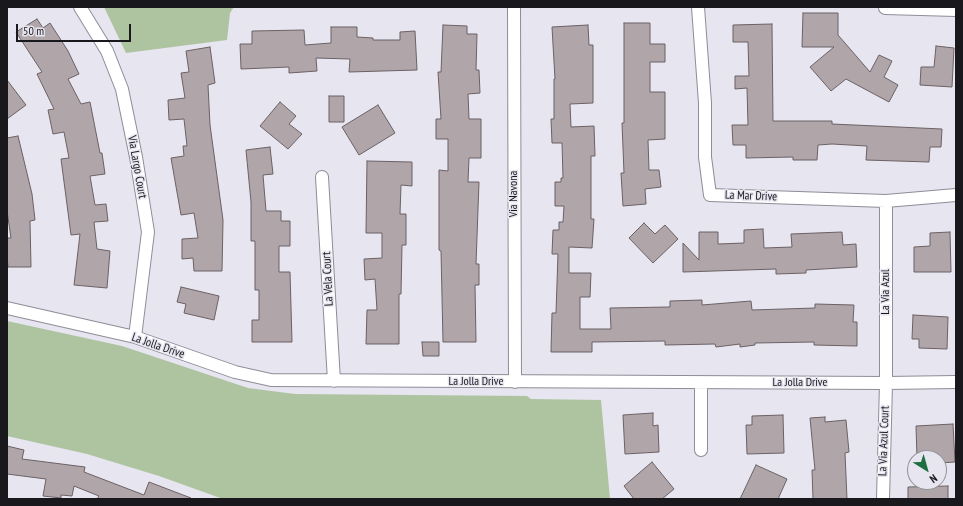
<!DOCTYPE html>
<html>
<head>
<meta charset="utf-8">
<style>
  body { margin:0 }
  #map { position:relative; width:963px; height:506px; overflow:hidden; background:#e6e5f0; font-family:"PT Sans Narrow",sans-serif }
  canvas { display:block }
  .frame { position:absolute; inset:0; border:8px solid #19181c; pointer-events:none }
  .north { position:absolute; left:907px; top:450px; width:40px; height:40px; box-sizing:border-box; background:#e6e5f0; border:1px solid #94939b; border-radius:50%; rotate:143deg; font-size:11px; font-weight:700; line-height:16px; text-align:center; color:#19181c }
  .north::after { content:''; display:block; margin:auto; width:14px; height:18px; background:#1e6f3f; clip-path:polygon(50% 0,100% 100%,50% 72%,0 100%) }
  .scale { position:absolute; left:16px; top:24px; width:115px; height:18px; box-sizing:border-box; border:2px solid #19181c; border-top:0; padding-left:5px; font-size:12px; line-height:14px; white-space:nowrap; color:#19181c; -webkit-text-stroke:3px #e6e5f0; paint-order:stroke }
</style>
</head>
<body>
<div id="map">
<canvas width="963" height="506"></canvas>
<div class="frame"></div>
<div class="north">N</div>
<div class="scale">50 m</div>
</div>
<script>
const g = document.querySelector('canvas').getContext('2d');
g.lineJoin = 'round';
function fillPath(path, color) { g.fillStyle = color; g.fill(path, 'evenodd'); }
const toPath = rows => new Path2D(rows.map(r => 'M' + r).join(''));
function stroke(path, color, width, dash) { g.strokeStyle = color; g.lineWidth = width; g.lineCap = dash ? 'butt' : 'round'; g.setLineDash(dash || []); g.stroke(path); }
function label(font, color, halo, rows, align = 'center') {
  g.font = font + ' "PT Sans Narrow",sans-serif'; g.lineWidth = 3; g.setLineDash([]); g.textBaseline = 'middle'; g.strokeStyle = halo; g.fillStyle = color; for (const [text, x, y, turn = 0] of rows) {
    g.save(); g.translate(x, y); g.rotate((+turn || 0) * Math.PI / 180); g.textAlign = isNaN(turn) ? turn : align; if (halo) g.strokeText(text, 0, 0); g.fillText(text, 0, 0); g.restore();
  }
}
fillPath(toPath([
  [104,7,234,7,230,13,227,40,126,53],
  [7,321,122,346,248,388,295,394,527,396,531,399,601,400,610,499,223,499,159,476,87,454,7,436]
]), '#aec4a0');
const building = toPath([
  [803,13,838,13,838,35,870,72,879,55,892,61,884,77,898,85,889,102,846,79,831,91,810,67,834,47,802,47,803,13],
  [37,19,43,28,50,23,68,51,79,74,68,79,81,104,90,102,100,153,102,153,105,174,90,176,95,205,106,204,108,221,94,222,97,249,110,251,107,288,74,285,80,234,71,235,61,159,69,158,64,132,53,134,48,110,54,109,37,74,42,72,16,32,37,19],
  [624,23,650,23,650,44,665,44,665,62,650,62,650,92,665,92,665,139,648,140,649,170,659,170,661,187,645,189,646,204,623,206,621,173,624,173,622,123,624,123,624,23],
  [772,24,773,121,832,121,832,124,942,129,941,147,930,147,929,162,866,160,867,146,832,144,818,145,817,160,793,160,793,157,746,158,746,145,733,145,732,125,748,125,747,88,735,89,735,76,749,76,748,42,733,42,733,25,772,24],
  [443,25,467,26,467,34,477,34,476,70,479,70,480,93,468,94,469,119,481,119,481,158,469,158,468,182,479,182,476,264,479,264,479,285,475,285,476,342,443,342,441,251,439,250,439,170,448,171,448,139,436,139,436,119,441,119,438,72,441,72,443,25],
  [588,25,589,45,593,45,593,103,570,104,571,127,594,126,595,156,591,156,591,219,594,219,592,248,569,247,569,273,591,273,590,297,580,297,580,329,611,329,610,308,670,307,670,301,702,300,702,305,751,301,752,310,815,308,815,304,854,305,853,322,857,322,857,346,814,345,814,342,755,343,755,345,740,347,740,344,716,347,715,344,665,345,665,341,592,342,592,352,551,352,552,313,556,313,558,254,552,254,553,230,559,230,559,222,563,222,564,206,555,206,555,182,561,182,561,178,563,178,562,143,552,143,551,119,554,119,554,79,555,79,552,27,588,25],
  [331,27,357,27,357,37,373,38,373,40,400,40,400,32,415,31,417,70,349,72,350,59,316,58,317,71,289,73,289,67,241,69,240,44,252,44,252,31,304,30,305,45,331,43,331,27],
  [936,46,954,48,952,87,920,85,921,67,934,67,936,46],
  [210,47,215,83,208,85,210,125,223,220,222,271,194,271,193,258,182,259,182,239,198,238,194,213,181,215,171,158,184,156,183,146,187,146,184,119,169,120,168,100,185,98,181,73,189,72,186,51,210,47],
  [7,80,26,105,7,119,7,80],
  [329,96,344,96,344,122,329,122,329,96],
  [280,102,296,116,289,124,302,134,288,149,260,126,280,102],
  [378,105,395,133,359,155,342,127,378,105],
  [18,136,32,194,35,220,30,221,31,267,8,267,7,257,7,238,11,238,7,211,7,138,18,136],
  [270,147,273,174,263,175,266,211,281,211,281,221,290,221,290,246,279,246,279,272,290,272,292,342,252,342,252,320,259,320,259,290,255,290,255,241,251,241,251,202,246,150,270,147],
  [367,161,412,162,412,186,401,185,400,214,406,214,406,245,402,245,401,294,399,294,399,344,366,344,367,310,377,310,375,279,365,280,364,259,382,258,382,233,366,233,367,161],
  [644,223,655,234,665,225,678,239,653,263,629,238,644,223],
  [763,229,764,248,792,247,791,234,842,232,843,245,856,244,857,267,806,270,806,273,776,274,776,269,683,272,683,243,699,260,699,232,718,232,718,244,744,243,744,230,763,229],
  [950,232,951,272,914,272,914,247,930,246,930,233,950,232],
  [181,287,219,296,214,320,184,313,186,304,177,302,181,287],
  [913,315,948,317,947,349,919,348,919,339,912,339,913,315],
  [422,342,439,342,439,356,423,356,422,342],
  [653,413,653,426,658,425,659,452,625,454,623,415,653,413],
  [783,415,784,453,747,454,746,425,752,425,752,416,783,415],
  [825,417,825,422,846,420,849,452,845,453,847,499,813,499,812,470,815,470,810,418,825,417],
  [953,424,955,462,939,463,939,458,917,458,916,426,953,424],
  [7,446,24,450,22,459,85,467,84,472,144,495,149,482,191,498,190,499,97,499,99,496,74,486,72,496,61,495,61,498,43,496,46,479,7,474,7,446],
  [652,462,674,489,662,499,634,499,624,486,652,462],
  [756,465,787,479,778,499,740,499,756,465],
  [948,486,948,499,908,499,908,487,948,486]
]);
fillPath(building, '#b0a5a9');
stroke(building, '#6b6164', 1);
const street = toPath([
  [80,7,107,51,122,89,136,157,148,232,135,337],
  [514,7,515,382],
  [698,7,705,103,705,157,710,195,886,201,956,195],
  [885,8,956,10],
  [322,177,334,381],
  [7,308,135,337,235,372,271,380,886,383,956,382],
  [701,450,701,383],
  [883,499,886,383,886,201]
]);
stroke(street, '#8e8d97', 14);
stroke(street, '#fff', 12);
label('12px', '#19181c', '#e6e5f0', [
  ["Via Largo Court",137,167,80],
  ["Via Navona",514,194,-90],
  ["La Mar Drive",751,196,2],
  ["La Vela Court",328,279,-93],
  ["La Via Azul",886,292,-90],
  ["La Jolla Drive",158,346,19],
  ["La Jolla Drive",476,382],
  ["La Jolla Drive",800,383],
  ["La Via Azul Court",884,441,-88]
]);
</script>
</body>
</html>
